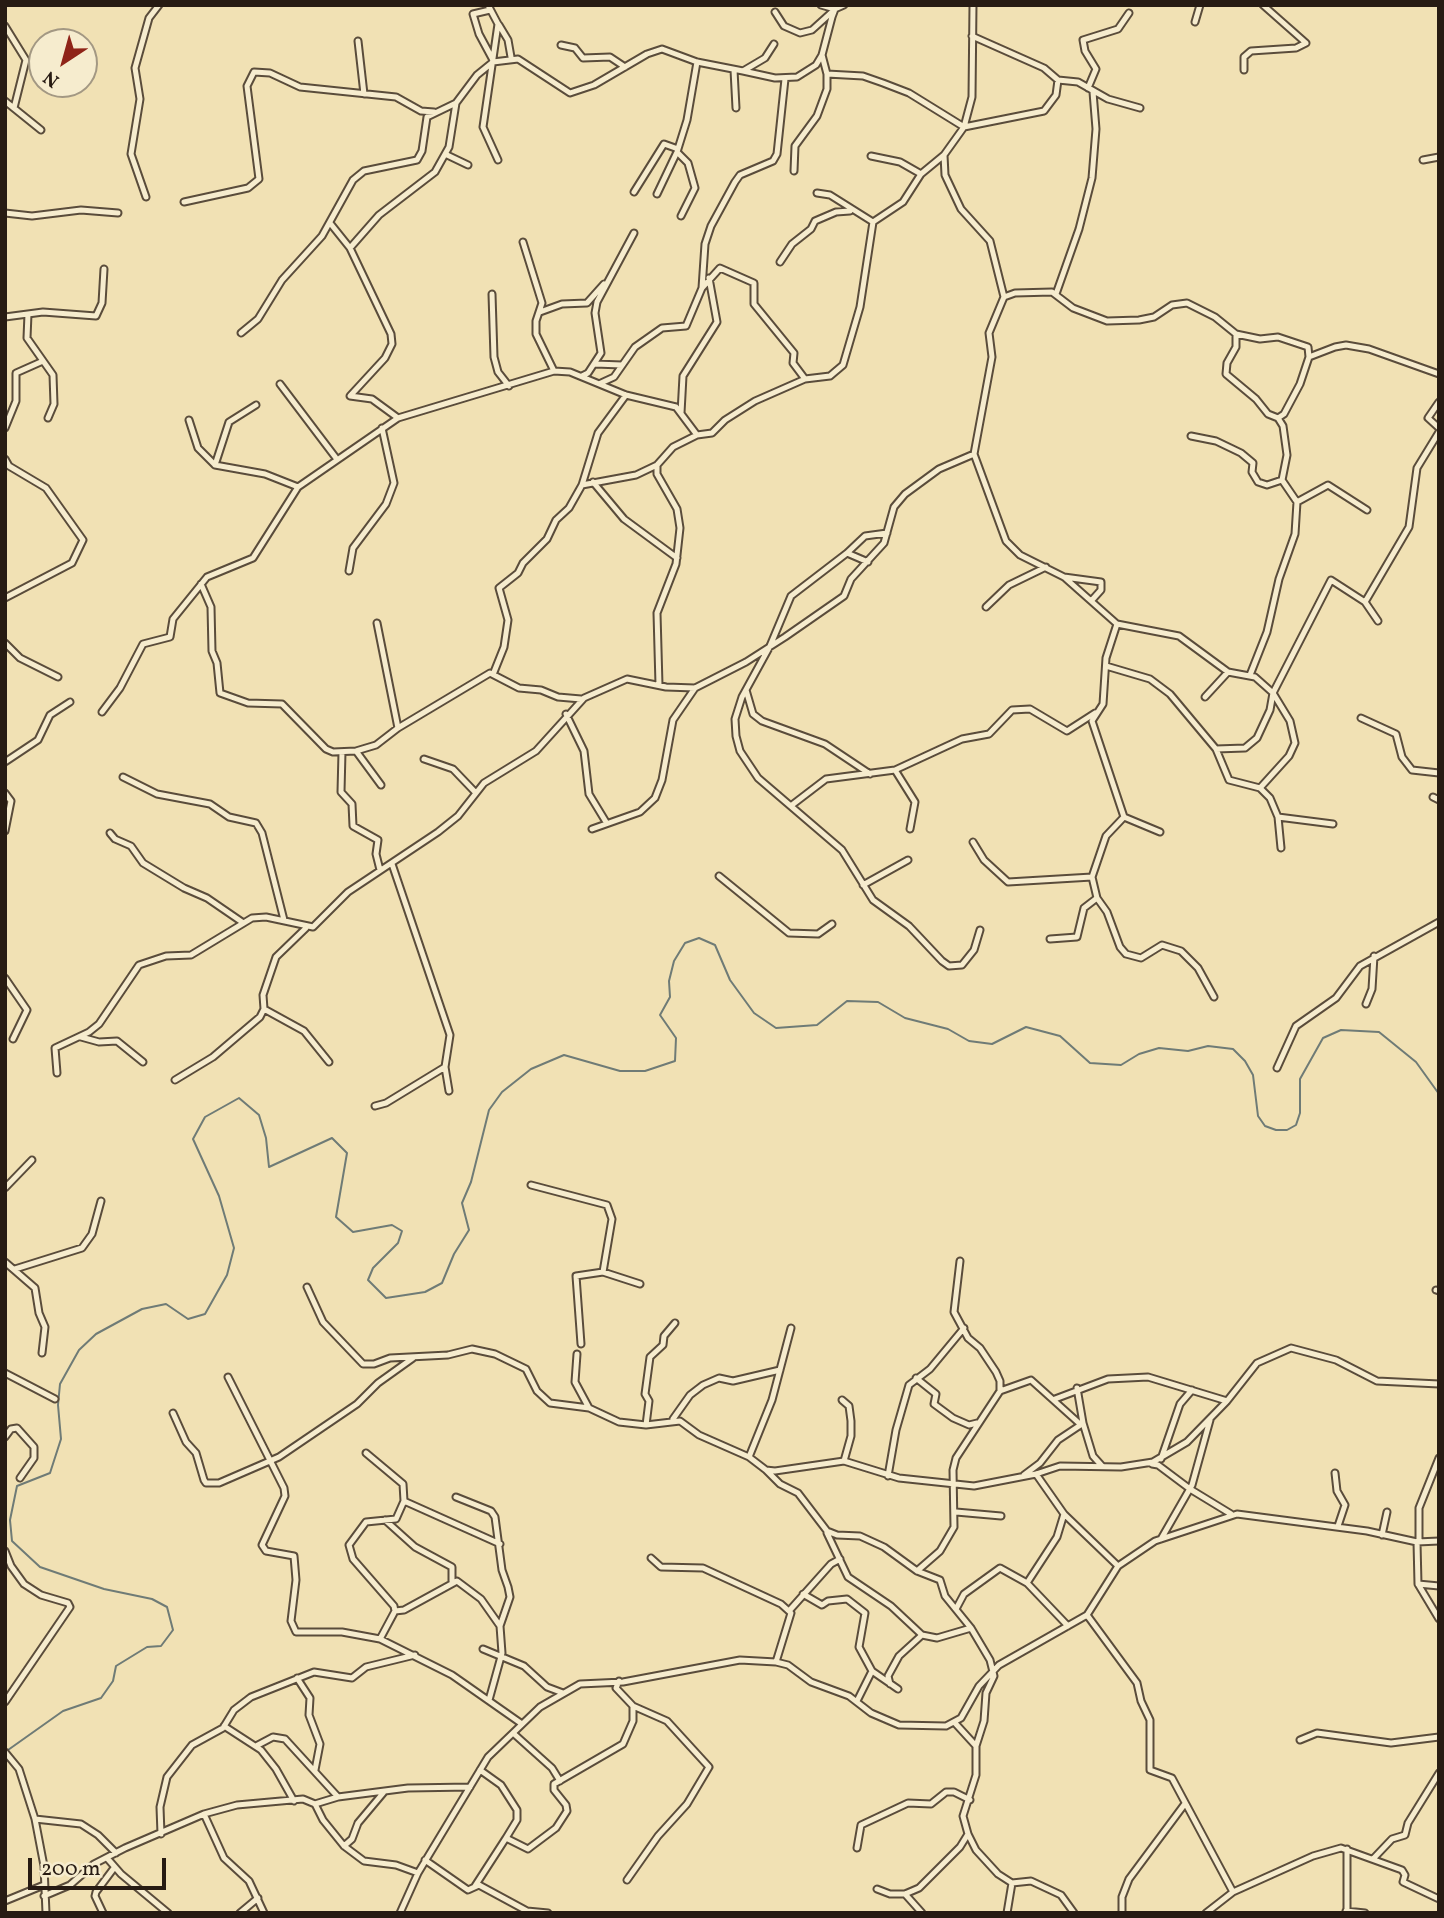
<!DOCTYPE html>
<html>
<head>
<meta charset="utf-8">
<style>
  body { margin:0 }
  #map { position:relative; width:1444px; height:1918px; overflow:hidden; background:#f1e1b4; font-family:Vollkorn,serif }
  canvas { display:block }
  .frame { position:absolute; inset:0; border:7px solid #271b13; pointer-events:none }
  .north { position:absolute; left:28px; top:28px; width:70px; height:70px; box-sizing:border-box; background:#f6ecce; border:2px solid #a39883; border-radius:50%; rotate:216deg; font-size:19px; font-weight:700; line-height:28px; text-align:center; color:#271b13 }
  .north::after { content:''; display:block; margin:auto; width:24px; height:32px; background:#8f2418; clip-path:polygon(50% 0,100% 100%,50% 72%,0 100%) }
  .scale { position:absolute; left:28px; top:1858px; width:138px; height:32px; box-sizing:border-box; border:4px solid #271b13; border-top:0; padding-left:9px; font-size:21px; line-height:24px; white-space:nowrap; color:#271b13; -webkit-text-stroke:5px #f6ecce; paint-order:stroke }
</style>
</head>
<body>
<div id="map">
<canvas width="1444" height="1918"></canvas>
<div class="frame"></div>
<div class="north">N</div>
<div class="scale">200 m</div>
</div>
<script>
const g = document.querySelector('canvas').getContext('2d');
g.lineJoin = 'round';
const toPath = rows => new Path2D(rows.map(r => 'M' + r).join(''));
function stroke(path, color, width, dash) { g.strokeStyle = color; g.lineWidth = width; g.lineCap = dash ? 'butt' : 'round'; g.setLineDash(dash || []); g.stroke(path); }
stroke(toPath([
  [8,1750,63,1711,101,1698,113,1681,116,1666,147,1647,161,1646,173,1630,167,1607,152,1599,104,1589,40,1567,12,1541,10,1520,17,1486,50,1473,61,1439,58,1405,60,1384,79,1350,96,1334,142,1309,166,1304,188,1319,205,1314,227,1275,234,1248,219,1196,193,1139,205,1117,239,1098,259,1115,266,1138,269,1167,332,1138,347,1153,336,1217,353,1232,392,1225,402,1231,398,1243,373,1268,368,1280,386,1298,425,1292,442,1283,454,1254,469,1230,462,1203,471,1182,489,1110,502,1092,531,1069,564,1055,620,1071,645,1071,675,1061,676,1038,660,1015,670,997,669,981,674,961,685,943,699,938,715,945,730,980,754,1013,776,1028,817,1025,847,1001,878,1002,905,1018,948,1029,969,1041,992,1044,1026,1027,1060,1036,1090,1063,1121,1065,1139,1054,1159,1048,1188,1051,1208,1046,1233,1049,1245,1061,1253,1075,1258,1116,1265,1126,1276,1130,1287,1130,1296,1125,1300,1113,1300,1079,1323,1038,1341,1030,1379,1032,1416,1062,1439,1094]
]), '#6f7b76', 2);
const street = toPath([
  [488,5,498,24,483,127,498,160],
  [821,5,835,9],
  [973,5,972,97,964,127,944,155,945,175,961,209,990,241,1004,297,989,333,992,357,974,454,1006,541,1020,555,1064,577,1117,624,1106,658,1103,704,1092,721,1124,817],
  [490,10,473,14,479,34,493,60],
  [775,12,784,26,800,33,812,30,833,11],
  [1195,22,1200,5],
  [499,25,508,40,511,57],
  [5,26,26,60,14,108],
  [972,36,1044,68,1058,80,1078,82,1108,99,1140,108],
  [358,41,364,94],
  [561,45,575,48,583,58,610,57,625,67],
  [734,70,736,108],
  [1244,70,1244,57,1251,51,1296,48,1306,43,1263,5],
  [743,71,765,58,774,44],
  [827,74,863,76,883,83,909,93,964,127,1044,111,1056,95,1058,80],
  [1088,88,1096,69,1085,51,1083,40,1118,29,1129,13],
  [5,101,41,130],
  [677,152,688,163,695,188,681,216],
  [445,154,468,165],
  [871,156,900,162,921,174],
  [1423,160,1439,157],
  [794,171,795,146,817,116,827,89,827,74,822,55],
  [634,192,664,144,678,149],
  [817,193,830,195,873,222],
  [657,194,677,152,687,120,697,62],
  [146,197,131,154,140,99,135,68,149,18,159,5],
  [184,202,248,188,259,179,247,86,254,72,270,73,300,87,396,97,421,111,434,112],
  [5,213,32,216,81,210,118,213],
  [330,223,350,248,391,334,392,344,385,358,350,396,372,399,398,418],
  [523,242,542,303,536,321,536,334,554,371],
  [350,248,379,215,435,172,449,147,456,103],
  [780,262,792,244,811,229,815,221,836,212,850,211],
  [702,288,705,244,711,226,735,182,740,175,773,161,777,154,785,79],
  [492,294,494,357,498,372,509,386],
  [1056,294,1079,229,1092,178,1096,129,1093,92],
  [1004,297,1015,293,1052,292,1073,308,1107,321,1139,320,1154,317,1172,305,1187,303,1215,317,1236,334,1236,347,1227,363,1226,374,1256,399,1268,414,1278,418,1284,414,1300,384,1309,357,1335,347,1346,345,1369,349,1439,374],
  [540,312,562,304,587,303,604,284],
  [28,314,27,338,53,375,54,404,48,418],
  [5,317,43,312,96,316,102,303,104,269],
  [241,333,258,319,282,280,322,236,353,180,364,171,417,160,422,151,427,117,456,103,477,75,493,62,518,59,570,93,594,85,647,54,662,49,697,62,743,71,775,78,797,77,816,65,822,55,832,17,835,9,844,5],
  [1236,334,1260,339,1278,337,1308,347,1309,357],
  [595,364,622,365],
  [582,376,588,373,601,353,595,313,597,302,634,233],
  [601,383,614,377,635,347,662,328,686,326,702,288,720,268,754,283,754,304,794,353,793,363,805,379],
  [280,384,336,458],
  [1439,402,1428,418,1439,428],
  [681,413,683,376,717,322,709,278],
  [1278,418,1283,426,1287,455,1282,480],
  [189,420,198,448,215,465,265,474,298,487],
  [5,428,16,401,16,373,43,361],
  [1191,436,1216,441,1241,453,1253,463,1252,472,1258,482,1267,485,1282,480,1297,502,1295,534,1279,579,1267,632,1250,675],
  [5,459,9,466,46,488,83,540,72,563,5,598],
  [215,465,229,422,256,405],
  [593,482,624,519,677,558],
  [582,485,636,475,657,465],
  [1297,502,1328,485,1367,510],
  [847,553,865,536,887,533],
  [868,562,847,553,791,596,770,646,742,697,735,719,736,736,740,751,758,778,842,850,873,900,909,926,942,961,949,966,962,965,974,950,980,930],
  [349,571,353,548,386,504,394,483,382,428],
  [1064,577,1101,582,1101,590,1092,600],
  [201,584,211,607,212,651,217,663,220,693,248,703,282,704,326,749,333,752,356,751,376,745,398,728,490,673,519,688,541,690,558,697,581,699],
  [1365,602,1409,527,1417,468,1439,432],
  [986,607,1009,585,1046,567],
  [377,623,398,728],
  [1117,624,1179,636,1228,672,1255,677,1273,693,1290,721,1295,743,1289,756,1260,788],
  [5,643,20,658,58,677],
  [1106,666,1150,679,1170,694,1216,749,1229,780,1260,788,1270,798,1278,817,1333,824],
  [494,672,504,647,508,620,499,588,518,573,523,563,547,539,556,520,569,508,582,485,598,433,626,395],
  [659,685,657,613,676,564,680,528,677,509,657,474,657,465,673,447,697,435,712,433,725,420,755,401,805,379,830,376,843,365,860,307,873,222,903,202,921,174,944,155],
  [746,690,753,714,762,721,825,744,870,774],
  [1205,697,1228,672],
  [102,712,120,688,143,644,170,637,173,619,207,577,253,558,298,487,398,418,554,371,570,372,626,395,676,407,697,435],
  [566,714,584,751,589,794,606,822],
  [1361,718,1396,734,1402,757,1412,770,1439,773],
  [1216,749,1245,748,1257,738,1270,710,1273,693,1331,580,1365,602,1378,621],
  [356,751,381,785],
  [342,752,341,792,352,804,353,826,378,840,376,854,380,870],
  [424,759,453,769,475,792],
  [5,762,38,740,50,715,70,702],
  [895,770,915,802,910,829],
  [123,777,157,794,210,804,229,817,256,823,262,833,284,920],
  [5,793,11,801,5,831],
  [1433,797,1439,800],
  [792,805,826,779,895,770,962,739,989,734,1012,710,1030,709,1067,731,1095,713],
  [1124,817,1106,836,1092,877,1097,898,1107,912,1120,947,1126,954,1141,958,1162,945,1181,951,1198,968,1214,997],
  [1124,817,1160,832],
  [1278,817,1281,848],
  [592,829,640,812,655,798,662,780,673,720,695,688],
  [110,833,115,839,131,846,143,863,184,888,207,898,242,922],
  [973,842,984,860,1008,882,1092,877],
  [719,876,789,933,818,934,832,924],
  [863,885,908,860],
  [1050,939,1077,937,1084,908,1097,898],
  [5,978,27,1010,13,1039],
  [1366,1004,1372,989,1374,956],
  [264,1009,304,1031,329,1062],
  [81,1037,99,1042,117,1041,143,1062],
  [445,1067,449,1091],
  [1277,1068,1296,1026,1336,998,1360,966,1439,922],
  [57,1073,55,1048,89,1032,99,1024,139,965,166,956,191,955,252,918,266,917,313,927,348,892,438,832,458,816,484,783,536,751,584,698,627,679,666,687,695,688,746,662,785,637,844,596,851,579,884,543,894,507,905,494,939,469,974,454],
  [175,1080,213,1057,260,1017,264,1009,263,995,276,957,306,928],
  [375,1106,386,1103,445,1067,450,1035,392,864],
  [531,1185,607,1205,612,1219,603,1272],
  [5,1188,32,1160],
  [960,1261,954,1312,968,1338,980,1348,996,1372,1000,1381,1000,1391],
  [5,1262,35,1288,39,1313,45,1327,42,1353],
  [15,1269,82,1248,92,1234,101,1201],
  [307,1287,323,1322,363,1364,374,1364,390,1358,448,1355,472,1349,495,1354,526,1369,537,1391,550,1403,589,1408,619,1422,646,1425,680,1421,699,1435,749,1457,766,1470,775,1471,844,1461,899,1478,974,1486,1036,1474,1060,1466,1121,1467,1153,1462,1187,1442,1227,1401,1257,1363,1291,1348,1336,1360,1377,1381,1439,1384],
  [1436,1290,1439,1291],
  [581,1344,576,1276,603,1272,640,1284],
  [577,1354,575,1382,589,1408],
  [5,1373,55,1399],
  [228,1377,284,1488,285,1496,262,1545,266,1551,294,1556,296,1580,291,1621,296,1632,342,1632,380,1639,452,1675,522,1724],
  [916,1378,936,1394,934,1404,953,1418,969,1425,977,1423],
  [1077,1388,1083,1423,1093,1456,1102,1466],
  [1055,1399,1108,1379,1148,1377,1227,1401],
  [842,1400,849,1406,851,1421,851,1436,844,1461],
  [173,1413,186,1442,196,1453,204,1480,206,1483,219,1483,279,1457,357,1404,378,1383,413,1358],
  [673,1419,690,1395,703,1385,719,1378,733,1381,780,1370],
  [646,1425,649,1401,645,1394,650,1357,663,1345,664,1336,675,1323],
  [5,1437,11,1429,17,1428,34,1447,34,1458,20,1478],
  [366,1453,403,1484,404,1501,500,1544],
  [749,1457,772,1400,791,1328],
  [1161,1459,1180,1404,1192,1390],
  [1152,1464,1158,1465,1190,1489,1231,1514],
  [766,1470,780,1484,798,1493,827,1531,837,1535,860,1536,884,1547,917,1571,940,1580,945,1596,971,1628,990,1660,994,1676,986,1693,984,1721,976,1746,976,1775,963,1816,968,1834,976,1850,998,1874,1012,1883,1031,1881,1061,1895,1074,1913],
  [1335,1473,1337,1491,1345,1505,1338,1526],
  [1036,1474,1064,1514,1118,1566],
  [1024,1475,1040,1463,1058,1440,1082,1424],
  [888,1476,896,1430,909,1385,930,1369,964,1328],
  [456,1497,491,1511,495,1517,502,1570,508,1587,510,1597,500,1626,502,1653,489,1700],
  [956,1512,1001,1516],
  [385,1520,415,1547,452,1567,452,1581],
  [827,1533,848,1577,891,1606,922,1635],
  [1382,1535,1387,1512],
  [1161,1539,1192,1485,1210,1420],
  [1417,1542,1418,1584,1439,1619],
  [1419,1542,1419,1508,1439,1458],
  [5,1551,11,1566,24,1584,41,1595,68,1603,70,1607,5,1702],
  [651,1558,661,1567,703,1568,781,1604,791,1613,776,1662],
  [917,1571,940,1551,954,1527,953,1470,956,1458,1000,1391,1031,1380,1080,1424],
  [1027,1583,1057,1537,1064,1514],
  [1418,1584,1439,1586],
  [803,1594,822,1605,828,1601,847,1599,865,1613,859,1647,872,1671,857,1701],
  [956,1609,964,1594,1000,1568,1027,1583,1068,1626],
  [395,1611,404,1610,457,1581,481,1599,500,1626],
  [789,1611,831,1564,840,1559],
  [1087,1615,1137,1683,1141,1701,1150,1720,1150,1770,1172,1778,1233,1892],
  [380,1639,395,1611,394,1606,353,1559,349,1545,366,1522,396,1519,404,1501],
  [483,1649,524,1666,547,1687,563,1693],
  [872,1671,898,1689],
  [297,1678,310,1698,309,1715,320,1744,315,1770],
  [890,1684,888,1676,899,1656,922,1635,937,1638,971,1628],
  [955,1723,976,1746],
  [224,1726,261,1750,276,1769,294,1801],
  [513,1733,552,1768,560,1781],
  [1300,1740,1317,1733,1391,1743,1439,1737],
  [256,1746,273,1737,285,1739,338,1797],
  [5,1752,19,1769,35,1819,44,1866,46,1913],
  [480,1770,501,1785,517,1810,517,1820,506,1838],
  [315,1804,323,1820,344,1846,364,1861,396,1865,418,1873],
  [204,1814,224,1858,249,1881,264,1913],
  [35,1819,81,1824,98,1835,116,1853],
  [161,1834,160,1807,167,1777,192,1745,223,1728,234,1710,251,1697,314,1672,352,1678,366,1667,415,1655],
  [344,1846,352,1839,358,1823,384,1792],
  [857,1848,861,1825,908,1803,931,1804,946,1792,954,1792,970,1800],
  [107,1858,121,1874,168,1913],
  [1373,1859,1392,1839,1405,1835,1408,1823,1439,1773],
  [425,1860,468,1890,479,1885,527,1911,548,1913],
  [627,1880,658,1836,687,1804,709,1767,667,1721,633,1706],
  [475,1886,506,1838,528,1849,556,1828,567,1811,566,1805,554,1790,554,1784,623,1744,633,1721,633,1706,616,1688,619,1681],
  [877,1889,890,1894,905,1894,919,1888,960,1847,968,1834],
  [905,1894,922,1913],
  [44,1896,70,1885,94,1864,125,1848,204,1814,237,1805,303,1799,315,1804,338,1797,408,1788,470,1787],
  [5,1901,44,1885],
  [1346,1911,1365,1913],
  [103,1913,95,1896,96,1892,114,1868],
  [240,1913,258,1898],
  [400,1913,418,1873,488,1757,540,1707,580,1684,623,1682,740,1660,776,1662,788,1665,811,1682,849,1696,871,1713,899,1725,946,1726,961,1718,979,1686,999,1665,1087,1615,1118,1566,1155,1541,1237,1514,1367,1531,1417,1542,1439,1541],
  [1007,1913,1012,1883],
  [1122,1913,1122,1897,1129,1879,1184,1805],
  [1206,1913,1233,1892,1313,1856,1341,1848,1402,1870,1405,1875,1403,1882,1439,1899],
  [1347,1913,1347,1849]
]);
stroke(street, '#5a4c3b', 9);
stroke(street, '#f6ecce', 5);
</script>
</body>
</html>
